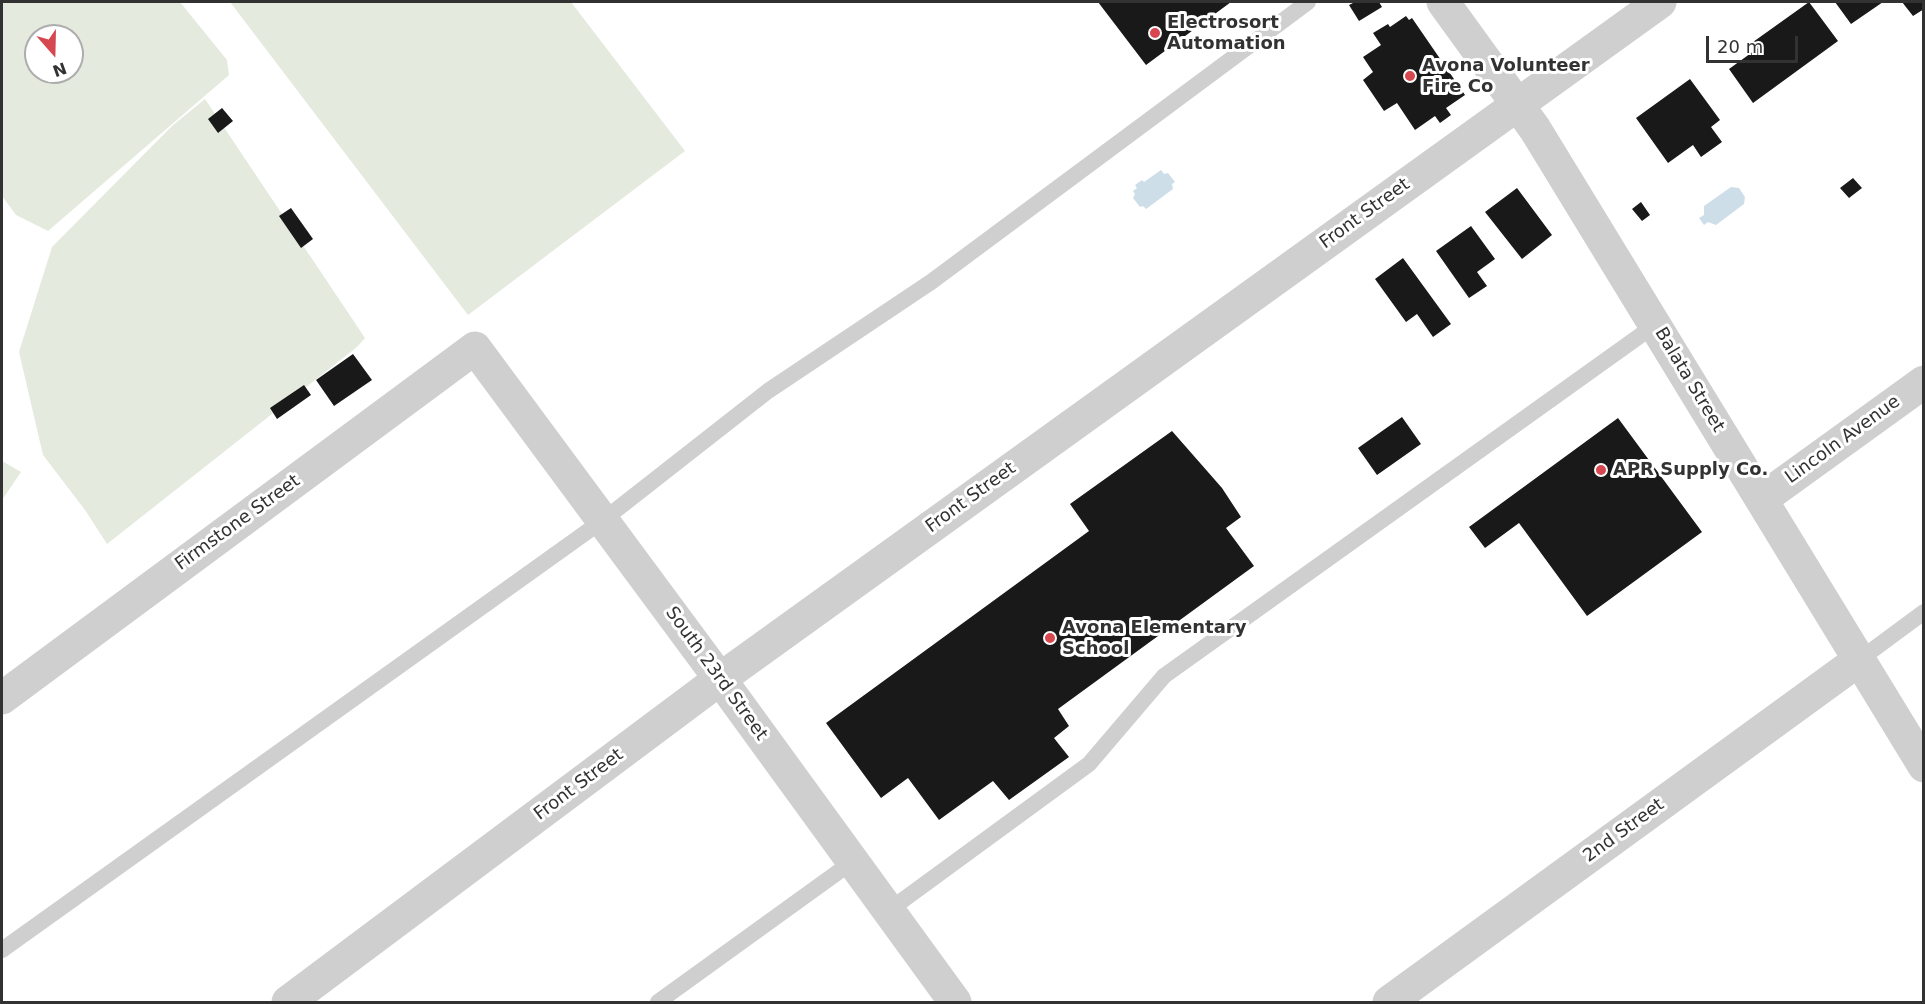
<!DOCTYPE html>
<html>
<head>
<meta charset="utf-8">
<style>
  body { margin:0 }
  #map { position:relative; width:1925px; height:1004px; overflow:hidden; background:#fff; font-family:"DejaVu Sans",sans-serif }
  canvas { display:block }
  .frame { position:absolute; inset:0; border:3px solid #323232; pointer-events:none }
  .north { position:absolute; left:24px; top:24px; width:60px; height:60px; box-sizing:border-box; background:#fff; border:2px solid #adadad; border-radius:50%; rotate:160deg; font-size:16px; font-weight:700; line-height:24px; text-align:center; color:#323232 }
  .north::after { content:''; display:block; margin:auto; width:21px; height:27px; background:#d64750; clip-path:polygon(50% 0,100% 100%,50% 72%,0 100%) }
  .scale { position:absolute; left:1706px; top:36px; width:92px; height:27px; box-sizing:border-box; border:3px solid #323232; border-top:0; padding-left:8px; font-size:18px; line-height:21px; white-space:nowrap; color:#323232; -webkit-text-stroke:4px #fff; paint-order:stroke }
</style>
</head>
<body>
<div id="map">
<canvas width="1925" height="1004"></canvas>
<div class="frame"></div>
<div class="north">N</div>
<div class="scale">20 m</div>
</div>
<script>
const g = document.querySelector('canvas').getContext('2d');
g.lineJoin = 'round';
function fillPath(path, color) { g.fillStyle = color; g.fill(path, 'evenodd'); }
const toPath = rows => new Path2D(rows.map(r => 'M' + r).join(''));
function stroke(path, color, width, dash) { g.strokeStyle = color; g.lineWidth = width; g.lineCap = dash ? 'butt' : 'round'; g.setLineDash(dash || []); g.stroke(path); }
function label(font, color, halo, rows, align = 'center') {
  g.font = font + ' "DejaVu Sans",sans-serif'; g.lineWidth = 6; g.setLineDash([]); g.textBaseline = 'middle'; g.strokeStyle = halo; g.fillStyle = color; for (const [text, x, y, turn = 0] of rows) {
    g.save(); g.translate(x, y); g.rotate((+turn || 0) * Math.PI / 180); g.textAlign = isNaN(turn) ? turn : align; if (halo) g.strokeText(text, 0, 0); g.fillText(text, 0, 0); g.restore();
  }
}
fillPath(toPath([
  [2,2,180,2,227,60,229,75,48,231,16,215,2,196],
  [36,36,72,36,72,72,36,72],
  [230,2,571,2,685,151,468,315],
  [205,99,365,338,357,347,107,544,85,510,43,455,19,352,52,247,172,126],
  [2,461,21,472,2,500]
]), '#e4eade');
fillPath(toPath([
  [1161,170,1164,174,1168,173,1175,182,1172,184,1173,189,1146,209,1143,206,1140,207,1133,198,1135,194,1133,191,1137,188,1135,185,1142,180,1144,182],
  [1731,187,1739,188,1745,197,1744,204,1716,225,1708,222,1704,225,1699,218,1704,215,1704,206]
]), '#cddee8');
fillPath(toPath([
  [1098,2,1231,2,1146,65],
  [1355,2,1379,2,1382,7,1359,21,1349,5],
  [1809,2,1838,41,1753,103,1729,69,1758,48,1753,42],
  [1835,2,1883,2,1851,24],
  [1902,2,1924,2,1924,9,1913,16],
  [1406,16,1409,20,1412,18,1465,95,1446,108,1451,115,1440,123,1435,116,1415,130,1397,103,1384,111,1363,80,1373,72,1363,57,1381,45,1373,33,1388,24,1390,27],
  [1690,79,1720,120,1711,127,1722,142,1701,157,1693,145,1668,163,1636,118],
  [222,108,233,121,218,133,208,119],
  [1853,178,1862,188,1849,198,1840,188],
  [1517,188,1552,235,1522,259,1485,212],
  [1641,202,1650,215,1642,221,1632,209],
  [291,208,313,239,301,248,279,216],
  [1471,226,1495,259,1477,272,1487,286,1469,298,1436,251],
  [1403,258,1451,324,1433,337,1417,314,1406,322,1375,279],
  [353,354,372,380,334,406,316,380],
  [304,385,311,395,277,419,270,408],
  [1402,417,1421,444,1377,475,1358,448],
  [1618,418,1702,532,1587,616,1519,523,1485,548,1469,527],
  [1172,431,1222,488,1241,517,1226,528,1254,566,1058,709,1069,726,1054,738,1069,757,1009,800,993,781,939,820,908,778,881,798,826,723,1089,531,1070,504]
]), '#191919');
stroke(toPath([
  [1859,660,1924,612],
  [888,911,1089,764,1164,676,1655,325],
  [2,950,602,521,768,391,931,282,1308,2],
  [658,1002,852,862]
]), '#cfcfcf', 16);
stroke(toPath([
  [1443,2,1535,129,1924,766],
  [1762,499,1924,382],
  [2,698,475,348,720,679,955,1002],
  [288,1002,720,679,1660,2],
  [1389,1002,1859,660]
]), '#cfcfcf', 33);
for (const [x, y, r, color] of [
  [1155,33,6,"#d64750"],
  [1410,76,6,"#d64750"],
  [1601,470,6,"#d64750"],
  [1050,638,6,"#d64750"]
]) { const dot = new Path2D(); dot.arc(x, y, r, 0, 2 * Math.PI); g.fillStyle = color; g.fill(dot); stroke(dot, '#fff', 2); }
label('bold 18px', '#323232', '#fff', [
  ["Electrosort",1167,23],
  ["Automation",1167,44],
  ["Avona Volunteer",1422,66],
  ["Fire Co",1422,87],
  ["APR Supply Co.",1613,470],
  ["Avona Elementary",1062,628],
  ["School",1062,649]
], 'left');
label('18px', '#323232', '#fff', [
  ["Front Street",1365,214,-36],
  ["Balata Street",1689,380,59],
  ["Lincoln Avenue",1843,440,-36],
  ["Front Street",971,498,-36],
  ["Firmstone Street",238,523,-36],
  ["South 23rd Street",716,674,54],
  ["Front Street",579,785,-37],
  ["2nd Street",1624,831,-36]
]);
</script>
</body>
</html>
